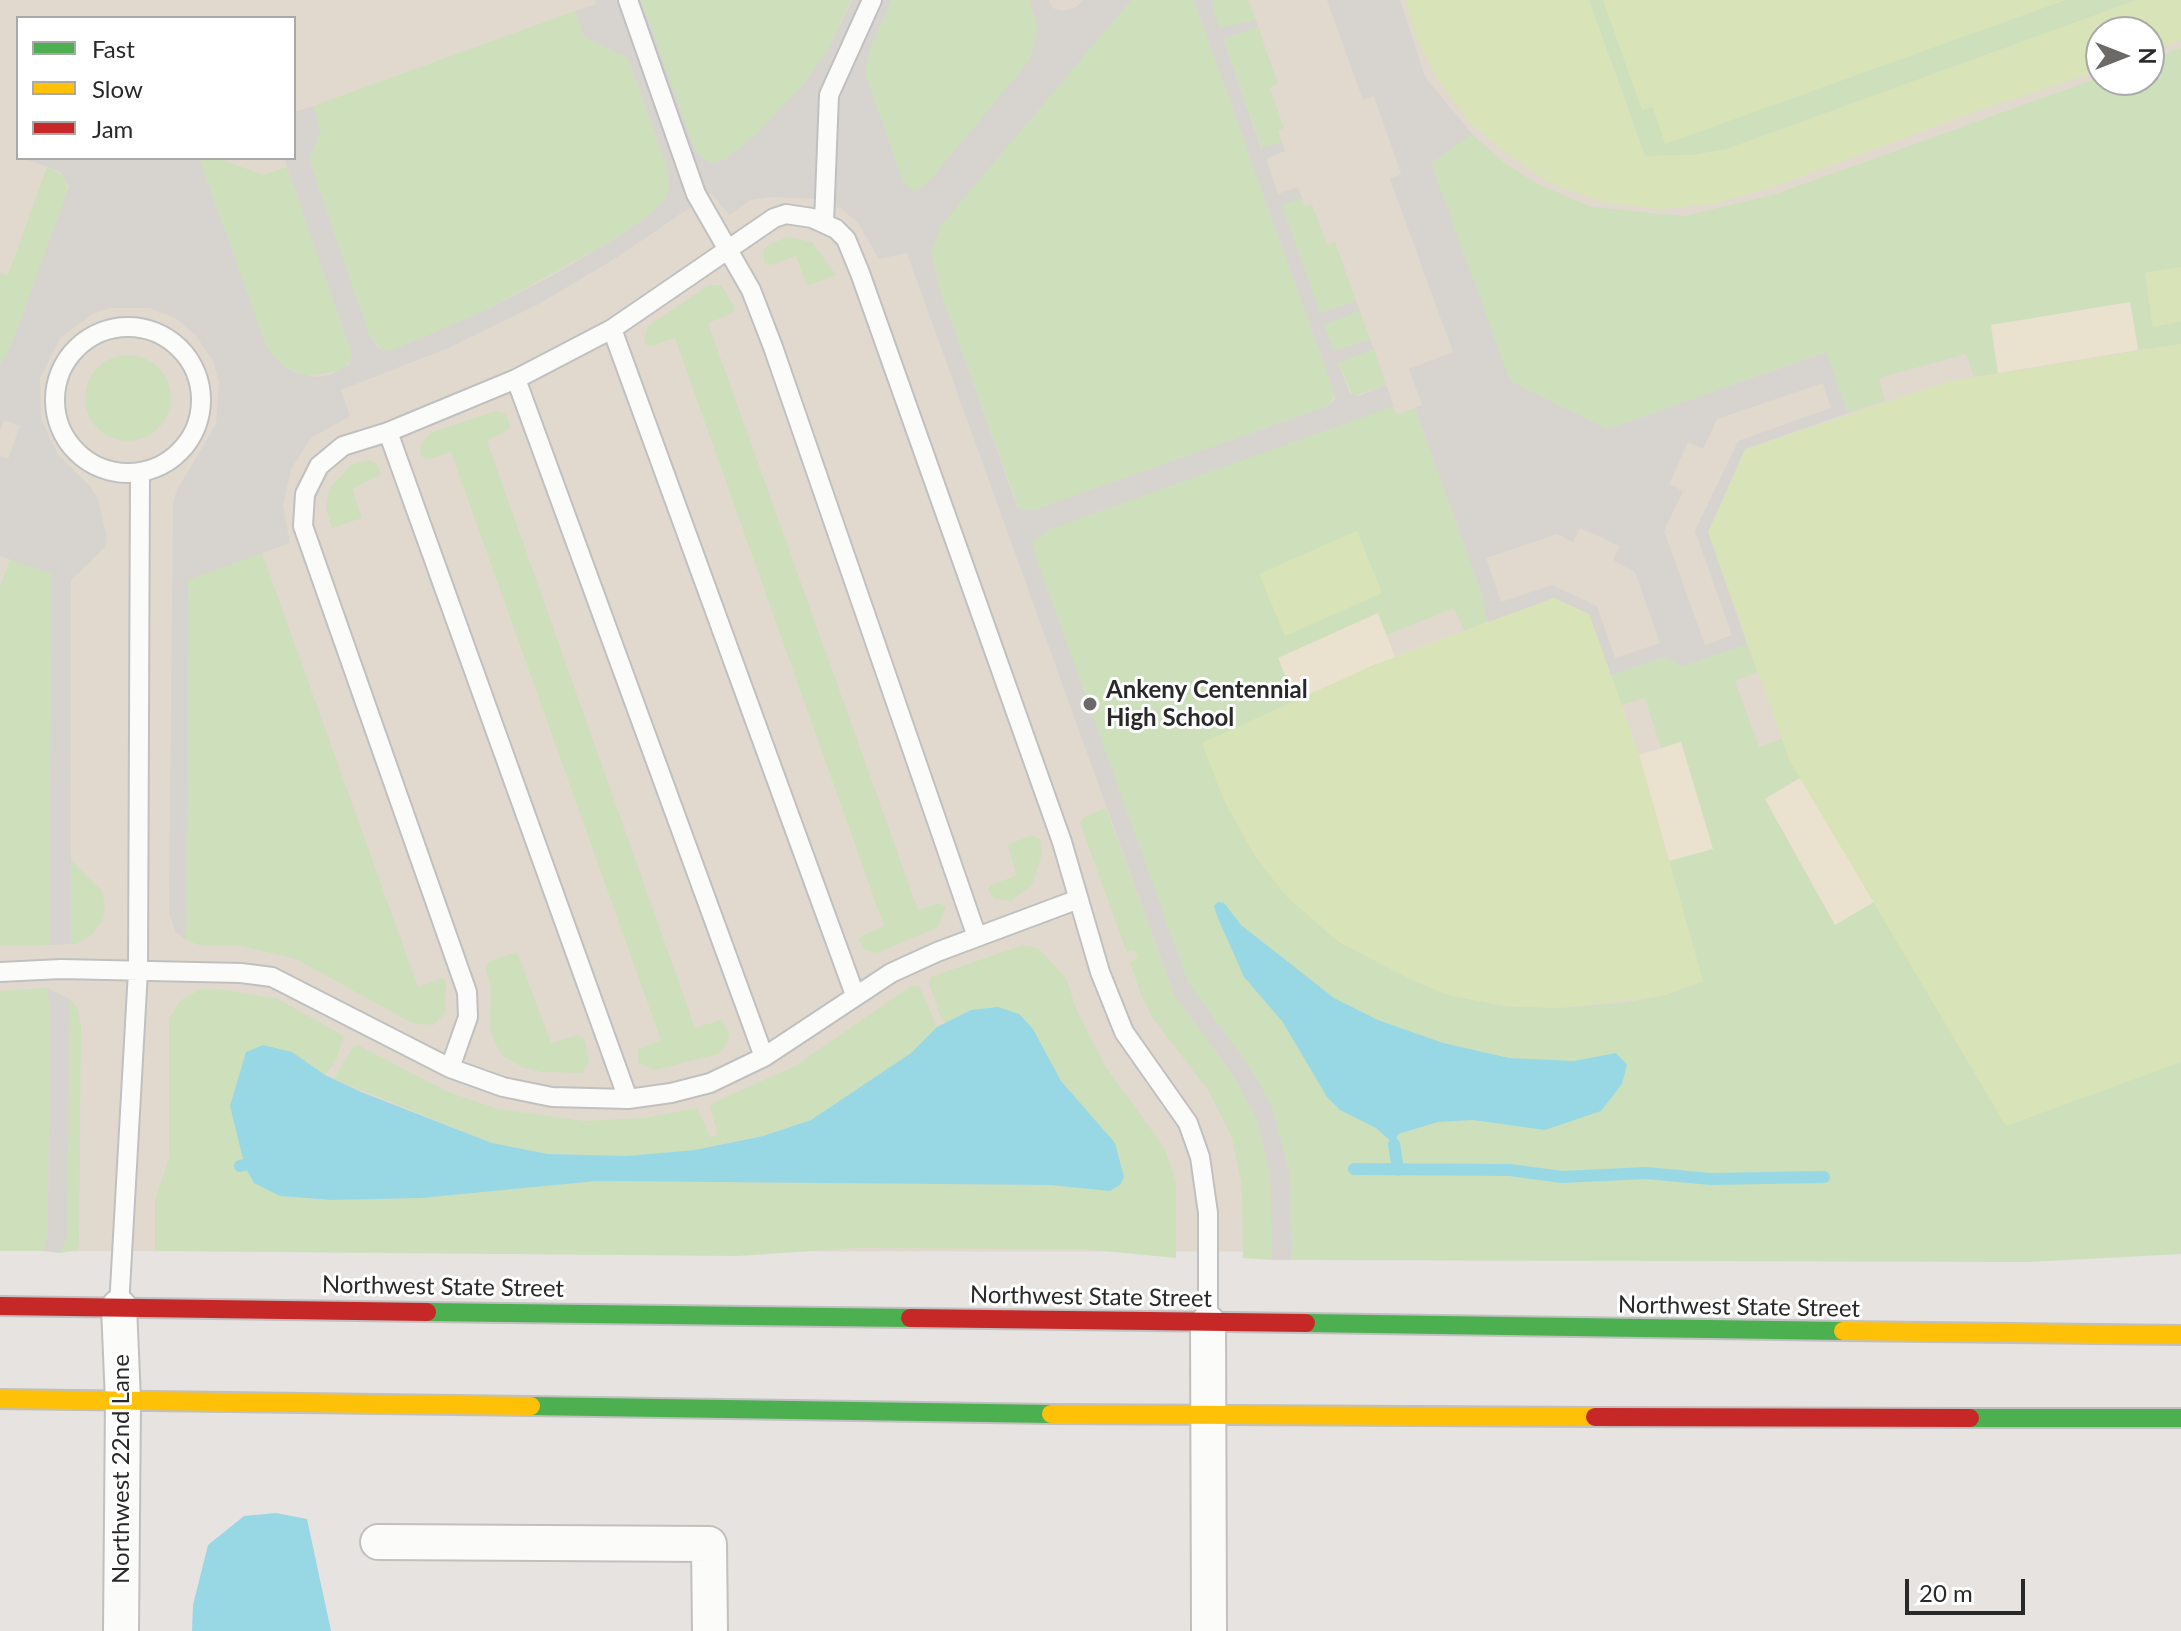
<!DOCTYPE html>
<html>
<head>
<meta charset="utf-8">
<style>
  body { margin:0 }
  #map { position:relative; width:2181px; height:1631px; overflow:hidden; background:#e6e3e0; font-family:Lato,sans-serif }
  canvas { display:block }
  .legend { position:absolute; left:16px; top:16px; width:280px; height:144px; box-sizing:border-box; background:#fff; border:2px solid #a9a9a9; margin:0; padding:10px 14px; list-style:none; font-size:24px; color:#292929 }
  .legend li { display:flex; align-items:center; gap:16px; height:40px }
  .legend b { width:40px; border:2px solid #a9a9a9 }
  .north { position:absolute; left:2085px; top:16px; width:80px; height:80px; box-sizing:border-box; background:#fff; border:2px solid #a9a9a9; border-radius:50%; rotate:90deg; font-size:22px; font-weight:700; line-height:32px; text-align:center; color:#292929 }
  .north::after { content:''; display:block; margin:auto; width:28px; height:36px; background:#6b6a69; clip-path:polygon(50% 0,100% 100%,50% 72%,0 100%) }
  .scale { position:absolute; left:1905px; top:1579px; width:120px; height:36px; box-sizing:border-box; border:4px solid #292929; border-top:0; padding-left:10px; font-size:24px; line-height:28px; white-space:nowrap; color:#292929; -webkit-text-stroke:6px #fff; paint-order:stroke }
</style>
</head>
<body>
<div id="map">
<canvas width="2181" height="1631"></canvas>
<ul class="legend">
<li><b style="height:10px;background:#4caf50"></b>Fast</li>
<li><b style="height:10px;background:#ffc107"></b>Slow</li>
<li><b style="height:10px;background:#c62828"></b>Jam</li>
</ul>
<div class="north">N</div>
<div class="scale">20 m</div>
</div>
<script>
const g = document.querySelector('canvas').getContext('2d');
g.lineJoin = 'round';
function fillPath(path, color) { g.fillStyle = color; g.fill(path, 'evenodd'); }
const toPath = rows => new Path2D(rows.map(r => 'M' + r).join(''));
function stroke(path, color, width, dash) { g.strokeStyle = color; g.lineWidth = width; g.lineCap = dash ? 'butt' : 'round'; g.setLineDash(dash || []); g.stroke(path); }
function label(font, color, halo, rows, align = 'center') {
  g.font = font + ' Lato,sans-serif'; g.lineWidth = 6; g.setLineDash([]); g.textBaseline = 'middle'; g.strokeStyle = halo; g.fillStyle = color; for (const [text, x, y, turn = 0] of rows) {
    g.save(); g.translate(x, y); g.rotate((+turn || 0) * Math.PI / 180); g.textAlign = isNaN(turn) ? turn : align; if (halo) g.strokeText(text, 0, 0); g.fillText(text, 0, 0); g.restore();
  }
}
fillPath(toPath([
  [0,0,2181,0,2181,1252,0,1251],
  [18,18,294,18,294,158,18,158],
  [2101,32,2149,32,2149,80,2101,80]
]), '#e1d9ce');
fillPath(toPath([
  [641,0,851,0,827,52,803,85,756,134,728,158,713,164,696,153],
  [891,0,1029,0,1038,29,1036,44,1027,65,927,184,914,192,903,182,865,73,868,54],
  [1131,0,1194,0,1335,395,1328,406,1034,510,1019,509,939,287,931,251,941,225],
  [1210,0,1248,0,1256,20,1219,28],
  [1589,0,1603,0,1642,109,1653,106,1666,143,2065,0,2137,0,1727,149,1693,155,1645,156],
  [575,11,584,37,628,58,668,170,669,189,665,200,651,214,613,240,484,311,391,351,382,350,370,337,309,159,321,131,313,106],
  [1258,27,1278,84,1270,88,1284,128,1278,131,1282,142,1262,148,1223,39],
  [2181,48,2181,267,2145,273,2153,327,2181,321,2181,344,2138,350,2130,302,1991,325,1998,373,1974,377,1966,354,1879,378,1885,401,1848,413,1825,352,1608,429,1509,381,1431,163,1472,134,1503,162,1534,182,1591,207,1685,216,1776,194,2101,77,2101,80,2149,80,2149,60],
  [199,158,216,158,264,175,287,167,352,353,351,361,341,371,306,376,280,364,267,348],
  [47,167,65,176,68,192,11,346,0,365,0,273,8,275],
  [1302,198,1304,206,1312,204,1327,245,1335,242,1356,301,1320,313,1282,205],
  [787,237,812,242,836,275,807,286,796,256,772,265,764,263,763,251,768,245],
  [709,285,721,285,735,307,731,314,708,323,918,910,939,903,946,907,938,927,877,953,864,950,858,938,884,926,675,338,652,346,646,345,644,339,648,326],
  [1360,311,1370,339,1334,351,1324,325],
  [1374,349,1386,385,1353,396,1338,362],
  '85 398a43 43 0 1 1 86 0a43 43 0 1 1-86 0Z',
  [1393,406,1397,415,1415,408,1486,605,1483,607,1488,622,1464,631,1454,608,1386,635,1377,614,1278,658,1296,701,1203,743,1224,800,1255,856,1288,898,1339,942,1414,981,1449,995,1504,1006,1559,1008,1622,1003,1662,996,1703,982,1669,861,1712,848,1681,742,1661,748,1645,698,1621,705,1611,675,1665,657,1684,666,1747,644,1757,672,1735,681,1759,747,1782,739,1800,778,1765,799,1835,924,1874,902,2006,1125,2181,1061,2181,1254,2028,1262,1291,1260,1290,1174,1272,1107,1231,1041,1188,982,1031,543,1048,530],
  [496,411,506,414,511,428,487,441,695,1028,721,1020,729,1031,728,1043,718,1054,655,1070,639,1063,638,1049,661,1040,451,452,426,460,420,454,421,444,430,433],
  [368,460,376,463,381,474,352,489,362,518,332,528,326,507,329,489,351,465],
  [262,553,418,987,443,978,446,981,445,1013,434,1025,412,1023,296,959,241,946,201,946,186,940,188,580],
  [10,559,52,573,51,934,49,945,0,946,0,587],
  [1106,808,1174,994,1234,1076,1257,1119,1270,1172,1272,1260,1243,1258,1242,1187,1232,1138,1208,1090,1152,1017,1142,997,1130,962,1138,958,1134,950,1127,953,1080,823,1084,817],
  [1032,835,1040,839,1042,854,1032,885,1011,901,994,899,988,889,991,885,1017,875,1007,845],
  [70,859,102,891,105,906,103,919,93,934,76,944,71,944,69,933],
  [1023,945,1038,948,1066,978,1077,1011,1105,1066,1164,1147,1176,1181,1176,1258,1084,1249,856,1248,738,1256,155,1251,155,1200,169,1158,169,1019,181,1000,199,990,221,989,278,999,344,1036,336,1061,325,1075,292,1052,280,1196,332,1200,421,1198,597,1181,1049,1185,1110,1191,1082,1107,1061,1081,1033,1029,971,1010,945,1023,941,1018,929,983,931,977],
  [517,952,551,1043,578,1035,584,1039,589,1061,582,1073,541,1072,522,1067,503,1056,496,1045,490,1028,491,990,486,969,488,962],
  [911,986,919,986,937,1027,911,1053,811,1120,763,1136,696,1150,626,1156,548,1154,492,1143,334,1079,352,1048,358,1045,448,1092,498,1109,584,1121,644,1118,697,1108,711,1138,718,1134,710,1108,713,1103,795,1066],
  [47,988,50,1007,48,1235,43,1251,0,1251,0,991],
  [70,999,77,1008,81,1025,79,1240,78,1250,60,1253,67,1237]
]), '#cde0bb');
fillPath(toPath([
  [2130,302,2138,350,1998,373,1991,325],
  [1554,598,1589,614,1639,755,1681,742,1713,849,1669,861,1644,773,1376,664,1296,701,1278,658,1378,613,1395,657],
  [1800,778,1874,902,1835,925,1765,799]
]), '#eae2cf');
fillPath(toPath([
  [1406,0,1589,0,1645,156,1693,155,1727,149,2137,0,2181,0,2181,40,2149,52,2149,32,2101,32,2101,70,1966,115,1773,187,1711,204,1660,209,1604,202,1550,183,1511,156,1469,122,1436,76,1415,35],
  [1603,0,2065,0,1665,144,1653,107,1642,110],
  [2181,267,2181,321,2153,327,2145,273],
  [2181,344,2181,1062,2006,1126,1790,761,1708,533,1745,449,1948,382],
  [1357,531,1382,593,1285,636,1259,574],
  [1554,598,1589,614,1639,754,1703,981,1662,996,1559,1008,1504,1006,1449,995,1414,981,1339,942,1288,898,1255,856,1224,800,1202,743,1376,664]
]), '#d8e4b8');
fillPath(toPath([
  [595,0,641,0,696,153,713,164,728,158,756,134,803,85,827,52,852,0,891,0,868,54,865,73,903,182,914,192,927,184,1029,61,1038,29,1029,0,1049,0,1053,8,1062,11,1077,7,1083,0,1131,0,941,225,931,251,939,287,1018,509,1034,510,1328,406,1334,401,1335,395,1194,0,1211,0,1219,28,1256,20,1258,27,1223,39,1261,148,1282,142,1285,151,1266,159,1278,194,1298,187,1302,198,1282,205,1320,313,1356,301,1360,311,1324,325,1334,351,1370,339,1374,349,1338,363,1350,394,1358,396,1386,385,1394,406,1048,530,1031,543,1188,982,1251,1069,1272,1107,1290,1174,1291,1260,1272,1260,1270,1172,1257,1119,1234,1076,1174,994,907,253,879,259,858,223,843,210,818,199,770,197,751,200,729,215,711,193,616,258,537,305,448,348,341,390,350,416,311,438,291,469,283,505,290,543,188,580,186,940,175,931,169,912,173,503,177,490,216,424,219,382,213,361,195,334,175,318,150,308,111,308,94,313,61,337,40,378,41,419,58,455,89,485,98,499,107,540,105,547,71,580,71,944,49,945,52,574,0,556,0,456,8,459,20,426,4,420,0,430,0,365,11,346,69,187,61,172,22,158,199,158,267,348,280,364,297,373,315,377,330,375,349,365,352,354,284,158,294,158,294,112,313,106,321,131,309,159,370,337,378,348,391,351,484,311,553,275,613,240,651,214,665,200,669,189,668,170,628,58,584,37,575,11,596,4],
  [1327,0,1400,0,1425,77,1472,134,1431,163,1510,381,1608,429,1826,352,1848,413,1745,449,1708,532,1747,644,1684,666,1665,657,1611,675,1589,614,1554,598,1488,622,1483,606,1486,605,1415,408,1422,405,1409,369,1453,352,1390,179,1401,174,1374,96,1363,100],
  [1823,383,1831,408,1738,441,1695,531,1732,635,1705,645,1664,531,1683,491,1669,484,1688,442,1703,449,1717,419],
  [1580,528,1620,546,1613,560,1635,572,1660,643,1615,658,1597,606,1552,585,1501,602,1486,558,1557,534,1573,542],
  [47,988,70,999,67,1237,60,1253,43,1251,48,1235,50,1007]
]), '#d7d3cf');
fillPath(toPath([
  [1218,902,1224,903,1241,925,1334,998,1378,1020,1443,1043,1509,1058,1574,1061,1616,1053,1627,1065,1622,1084,1601,1111,1545,1130,1473,1120,1438,1122,1398,1134,1394,1144,1376,1128,1340,1110,1327,1097,1282,1021,1244,977,1217,916,1214,906],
  [998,1007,1019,1014,1033,1029,1061,1081,1115,1143,1124,1177,1120,1185,1110,1191,1049,1185,597,1181,421,1198,332,1200,280,1196,254,1183,245,1167,230,1106,246,1052,263,1045,292,1052,325,1075,361,1092,492,1143,548,1154,626,1156,695,1150,763,1136,811,1120,911,1053,937,1027,971,1010],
  [276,1513,307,1519,331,1631,192,1631,193,1605,208,1545,244,1516]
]), '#98d8e4');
stroke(toPath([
  [1394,1144,1398,1170],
  [240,1166,260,1161],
  [1354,1169,1510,1170,1562,1177,1646,1173,1711,1179,1824,1177]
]), '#98d8e4', 12);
const lane = toPath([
  [628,0,696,194,751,290,773,347,977,937],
  [824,222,829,95,872,0],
  '55 400a73 73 0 1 1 146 0a73 73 0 1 1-146 0Z',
  [612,329,855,995],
  [516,379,764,1057],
  [388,432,628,1099],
  [0,972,61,969,241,973,272,977,450,1068,503,1087,552,1097,628,1099,671,1093,710,1083,764,1057,891,973,937,952,1076,900],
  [450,1068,468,1017,467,992,303,526,305,494,319,466,343,446,388,432,516,379,612,329,774,218,786,214,812,218,836,229,846,239,860,273,1062,842,1100,972,1124,1032,1188,1123,1200,1157,1208,1213,1208,1323],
  [119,1307,138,971,140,473]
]);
const street = toPath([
  [119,1307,123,1401,121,1631],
  [1208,1323,1209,1631],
  [378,1542,709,1544,710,1631]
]);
const fast = toPath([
  [427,1312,910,1318],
  [1306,1323,1843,1331],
  [531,1406,1051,1414],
  [1970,1418,2181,1418]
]);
const slow = toPath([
  [1843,1331,2181,1335],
  [0,1399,531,1406],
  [1051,1414,1595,1417]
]);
const jam = toPath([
  [0,1306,427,1312],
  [910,1318,1306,1323],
  [1595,1417,1970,1418]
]);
stroke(lane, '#c0c0c1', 22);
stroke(street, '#c0c0c1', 38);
stroke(fast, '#c0c0c1', 22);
stroke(slow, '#c0c0c1', 22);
stroke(jam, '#c0c0c1', 22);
stroke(lane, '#fbfbfa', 18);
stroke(street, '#fbfbfa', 34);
stroke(fast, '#4caf50', 18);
stroke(slow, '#ffc107', 18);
stroke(jam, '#c62828', 18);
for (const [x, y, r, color] of [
  [1090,704,8,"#6b6a69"]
]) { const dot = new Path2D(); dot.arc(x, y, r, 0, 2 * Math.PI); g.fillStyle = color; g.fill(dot); stroke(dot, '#fff', 3); }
label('bold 24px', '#292929', '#fff', [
  ["Ankeny Centennial",1106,690],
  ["High School",1106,718]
], 'left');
label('24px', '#292929', '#fff', [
  ["Northwest State Street",443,1287,1],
  ["Northwest State Street",1091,1297,1],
  ["Northwest State Street",1739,1307,1],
  ["Northwest 22nd Lane",121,1469,-90]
]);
</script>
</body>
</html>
